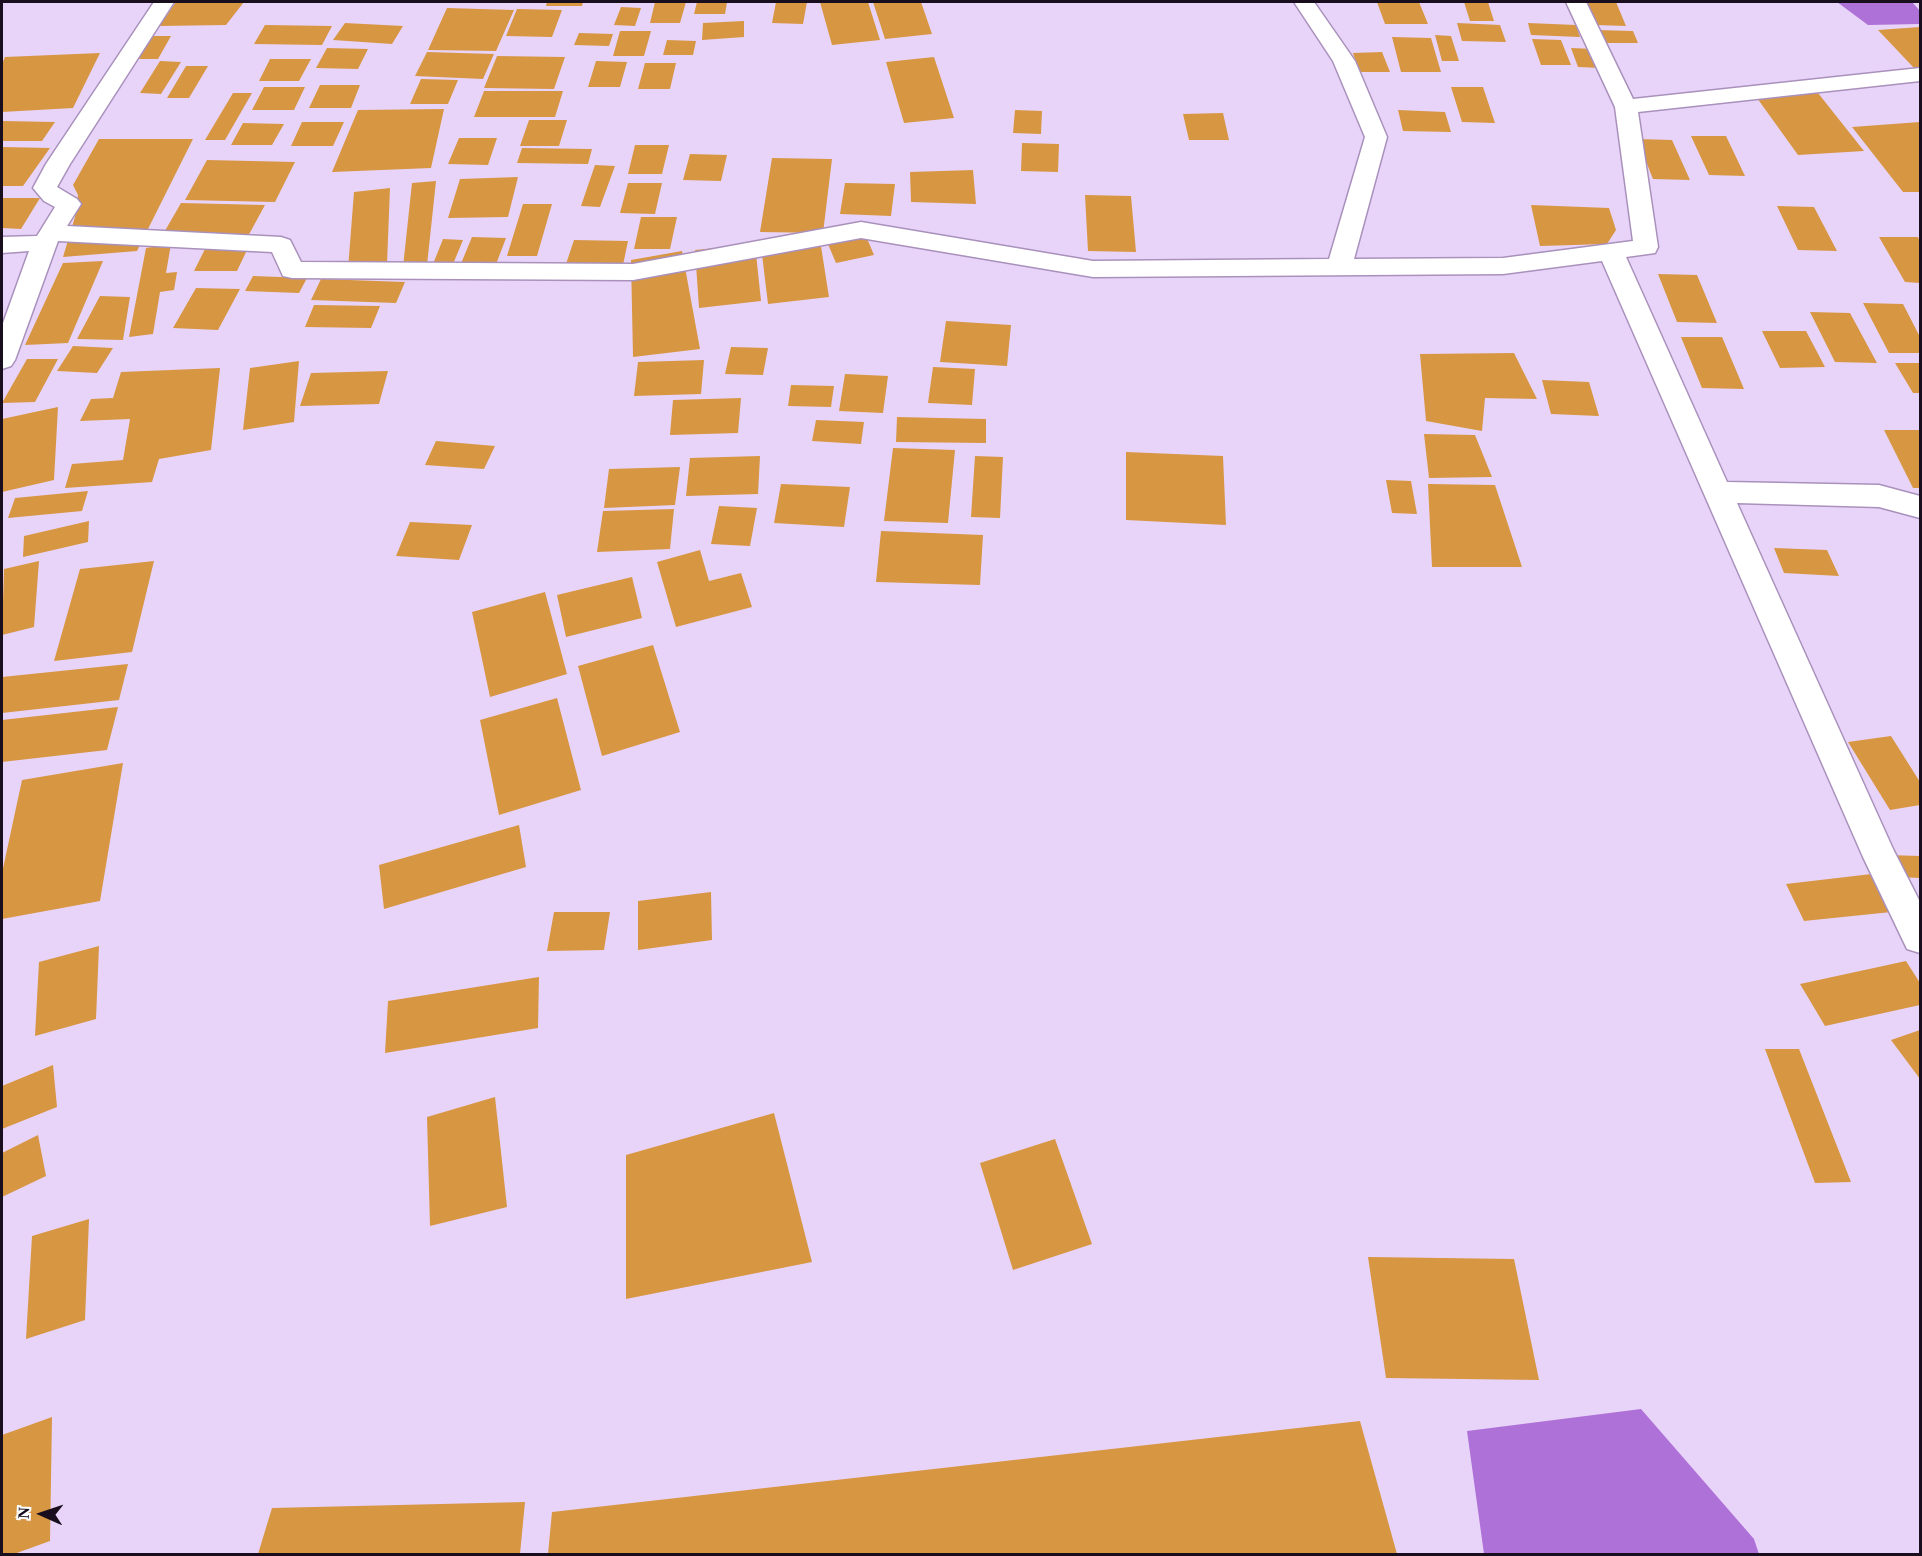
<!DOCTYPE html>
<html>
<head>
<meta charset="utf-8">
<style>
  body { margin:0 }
  #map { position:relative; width:1922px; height:1556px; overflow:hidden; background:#e9d4f9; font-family:"Times New Roman",serif }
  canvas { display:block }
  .frame { position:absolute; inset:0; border:3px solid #180e1e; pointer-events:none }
  .north { position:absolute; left:12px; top:1484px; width:60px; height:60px; -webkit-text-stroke:4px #fff; paint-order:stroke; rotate:273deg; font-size:16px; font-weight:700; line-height:24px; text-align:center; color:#180e1e }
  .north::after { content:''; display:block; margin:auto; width:21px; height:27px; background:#180e1e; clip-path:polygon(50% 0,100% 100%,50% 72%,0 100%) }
</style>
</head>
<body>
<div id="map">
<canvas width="1922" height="1556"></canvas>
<div class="frame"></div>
<div class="north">N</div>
</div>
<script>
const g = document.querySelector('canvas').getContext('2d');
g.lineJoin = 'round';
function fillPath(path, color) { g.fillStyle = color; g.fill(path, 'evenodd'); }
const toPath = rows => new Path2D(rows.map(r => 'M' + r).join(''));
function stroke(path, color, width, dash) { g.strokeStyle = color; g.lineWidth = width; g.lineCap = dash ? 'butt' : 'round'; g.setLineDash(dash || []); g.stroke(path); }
fillPath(toPath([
  [1837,2,1912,2,1920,11,1920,24,1868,25],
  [1641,1409,1754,1539,1759,1554,1484,1554,1467,1431]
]), '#ae71d8');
fillPath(toPath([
  [176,2,244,2,226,25,159,26],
  [547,2,583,2,582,6,546,6],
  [655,2,686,2,680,23,650,23],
  [697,2,727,2,725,14,694,14],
  [776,2,807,2,803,24,772,23],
  [820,2,868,2,880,40,832,45],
  [873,2,921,2,932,34,885,39],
  [1377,2,1419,2,1428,24,1385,24],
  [1464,2,1488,2,1494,21,1470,21],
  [1587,2,1616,2,1626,26,1596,25],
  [621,7,641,8,635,26,614,25],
  [447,8,514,10,496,51,428,50],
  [517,9,562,10,552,37,506,36],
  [744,21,744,37,702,40,703,23],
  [345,23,403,26,392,44,333,40],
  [1457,23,1500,25,1506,42,1462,41],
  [1528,23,1576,25,1580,37,1531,35],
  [265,25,332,26,322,45,254,44],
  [1920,27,1920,67,1914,68,1878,30],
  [1597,30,1633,31,1638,43,1603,43],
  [620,31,651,31,644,56,613,56],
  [579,33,613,34,609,46,574,45],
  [1435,35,1451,36,1459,61,1442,61],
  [150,36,171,36,158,59,137,59],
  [1392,37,1431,38,1441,72,1401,72],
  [1532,39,1561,40,1571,65,1541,65],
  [667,40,696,41,693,55,663,55],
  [327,48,368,49,358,69,316,68],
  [1571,48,1594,49,1601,68,1578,67],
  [427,52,494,54,483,79,415,76],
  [1382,52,1390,72,1359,72,1353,53],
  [100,53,73,108,2,112,2,64,5,57],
  [497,56,565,57,554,89,484,88],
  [934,57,954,118,904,123,886,62],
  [270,59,311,59,299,81,259,81],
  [160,61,181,62,161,94,140,93],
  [596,61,627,62,620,87,588,87],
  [645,63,676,63,670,89,638,89],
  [186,66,208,66,189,98,167,98],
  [421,79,458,80,448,104,410,104],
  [320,85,360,85,351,108,309,108],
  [264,87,305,87,294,110,252,110],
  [1451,87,1483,87,1495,123,1462,122],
  [484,91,563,91,555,117,474,117],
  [233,93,252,93,225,140,205,140],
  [1818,93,1864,151,1798,155,1757,98],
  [444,109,431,168,332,172,358,110],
  [1015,110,1042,111,1041,134,1013,133],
  [1398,110,1445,112,1451,132,1403,131],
  [1223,113,1229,140,1189,140,1183,114],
  [529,120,567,120,559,146,520,146],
  [2,121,55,122,42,141,2,141],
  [302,122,344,122,333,146,291,146],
  [1920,122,1920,192,1903,192,1852,127],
  [243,123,284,124,272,145,231,145],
  [1691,136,1726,136,1745,176,1709,175],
  [459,138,497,138,488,165,448,164],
  [99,139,193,139,137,251,63,257,75,217,78,195,73,185],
  [1637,139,1672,140,1690,180,1653,179],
  [1022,143,1059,144,1058,172,1021,171],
  [635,145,669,145,662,174,628,174],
  [2,147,50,148,23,186,2,186],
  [522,148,592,149,588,164,517,163],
  [690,154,727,155,721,181,683,180],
  [772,158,832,159,823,233,760,232],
  [207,160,295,162,275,202,185,200],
  [595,165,615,166,600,207,581,206],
  [973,170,976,204,911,202,910,172],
  [518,177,508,217,448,218,460,179],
  [436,181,427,265,403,267,412,183],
  [628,183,662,183,655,214,620,213],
  [845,183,895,184,891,216,840,214],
  [390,188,387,264,348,269,354,192],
  [1085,195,1131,196,1136,252,1088,251],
  [2,198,40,198,21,229,2,228],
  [181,203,265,205,247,238,162,236],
  [523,204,552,204,537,256,507,256],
  [1531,205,1609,208,1616,230,1607,244,1540,246],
  [1777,206,1814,207,1837,251,1798,250],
  [641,217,677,217,670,249,634,249],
  [863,229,874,255,836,263,825,237],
  [472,237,506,238,495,267,460,266],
  [1879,237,1918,237,1920,242,1920,283,1905,282],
  [443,239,463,240,451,269,431,269],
  [574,240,628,241,623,265,566,264],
  [820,240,829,297,768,304,761,246],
  [171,244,166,273,177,272,174,290,160,292,153,334,129,337,146,248],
  [755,244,761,301,699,308,695,250],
  [206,247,248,248,237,271,194,271],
  [682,251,700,349,633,357,631,260],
  [103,261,68,343,25,345,63,263],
  [1658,274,1697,275,1717,323,1677,322],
  [253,276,307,278,299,293,245,291],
  [321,279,405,282,396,303,311,300],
  [196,288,240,289,218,330,173,328],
  [100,296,130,297,123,340,77,339],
  [1863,303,1903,304,1920,337,1920,353,1889,353],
  [314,305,380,306,371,328,305,327],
  [1810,312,1850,313,1877,363,1835,362],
  [946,321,1011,325,1007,366,940,362],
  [1762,331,1806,331,1825,367,1780,368],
  [1681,337,1722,337,1744,389,1702,388],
  [73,346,113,348,97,373,57,371],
  [731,347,768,348,763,375,725,374],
  [1514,353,1537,399,1485,398,1482,431,1426,421,1420,354],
  [27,359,58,359,35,402,2,403],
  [704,360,701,394,634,396,638,362],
  [299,361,294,422,243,430,250,368],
  [1895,363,1920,363,1920,393,1913,393],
  [933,367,975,369,972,405,928,403],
  [220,368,211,450,159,459,152,482,65,488,72,464,123,460,130,419,80,421,91,399,113,398,121,372],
  [388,371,379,404,300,406,311,373],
  [845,374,888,376,883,413,839,411],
  [1542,380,1589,382,1599,416,1551,414],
  [791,385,834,386,831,407,788,406],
  [741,398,738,433,670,435,673,400],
  [58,407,54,480,2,492,2,419],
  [897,417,986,419,986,443,896,442],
  [816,420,864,422,861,444,812,441],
  [1884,430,1920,430,1920,488,1913,488],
  [1424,434,1475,435,1492,477,1429,478],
  [436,441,495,446,484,469,425,465],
  [893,448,955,450,948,523,884,521],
  [1126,452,1223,456,1226,525,1126,520],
  [760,456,758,494,686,496,690,458],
  [975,456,1003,457,1000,518,971,517],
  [680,467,675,505,604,508,609,469],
  [1386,480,1411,481,1417,514,1392,513],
  [781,484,850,487,844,527,774,523],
  [1428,484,1495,485,1522,567,1432,567],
  [88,491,82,511,8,518,15,498],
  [719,506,757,508,750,546,711,544],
  [674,509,670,549,597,552,603,511],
  [89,521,88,542,23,557,24,536],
  [410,522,472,525,459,560,396,556],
  [881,531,983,535,980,585,876,582],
  [1774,548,1827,550,1839,576,1784,573],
  [700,550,709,581,741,573,752,607,676,627,657,562],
  [39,561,34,627,2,635,4,569],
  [154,561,132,652,54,661,80,569],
  [632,577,642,618,566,637,557,595],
  [545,592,567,674,490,697,472,612],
  [653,645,680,732,602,756,578,666],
  [128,664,119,700,2,713,2,677],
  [557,698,581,790,499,815,480,720],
  [118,707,107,750,2,762,2,720],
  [1891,736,1920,782,1920,805,1890,810,1848,742],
  [123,763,100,901,2,919,2,873,22,780],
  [519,825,526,867,384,909,379,865],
  [1888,855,1920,856,1920,878,1896,877],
  [1880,873,1901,911,1804,921,1786,884],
  [711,892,712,940,638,950,638,901],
  [554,912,610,912,604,950,547,951],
  [99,946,96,1019,35,1036,39,962],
  [1906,961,1920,983,1920,1005,1825,1026,1800,984],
  [539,977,538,1028,385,1053,388,1001],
  [1920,1030,1920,1079,1891,1040],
  [1765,1049,1799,1049,1851,1182,1815,1183],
  [53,1065,57,1107,2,1129,2,1086],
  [495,1097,507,1207,430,1226,427,1117],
  [774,1113,812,1262,626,1299,626,1155],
  [38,1135,46,1176,2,1197,2,1153],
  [1055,1139,1092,1244,1013,1270,980,1163],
  [89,1219,85,1320,26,1339,32,1236],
  [1368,1257,1514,1259,1539,1380,1386,1378],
  [52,1417,50,1541,14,1554,2,1554,2,1435],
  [1360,1421,1397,1554,548,1554,552,1512],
  [525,1502,520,1554,258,1554,272,1508]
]), '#d79642');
const street = toPath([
  [154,2,174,2,70,164,57,187,77,199,81,204,67,226,281,237,290,240,301,262,633,264,861,222,1093,261,1329,259,1365,137,1333,61,1294,2,1314,2,1355,61,1387,137,1354,259,1503,258,1633,241,1615,107,1566,2,1586,2,1633,99,1920,68,1920,81,1638,112,1658,247,1655,253,1626,257,1727,482,1879,485,1920,496,1920,518,1879,507,1737,503,1893,849,1920,902,1920,953,1907,949,1863,857,1602,261,1503,274,1093,277,861,238,633,280,292,278,283,276,272,252,58,241,15,360,11,366,2,369,2,326,29,251,2,253,2,237,37,236,55,207,44,201,33,188,46,164,154,2]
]);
stroke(street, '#a991bc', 3);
fillPath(street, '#fff');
</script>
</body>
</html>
